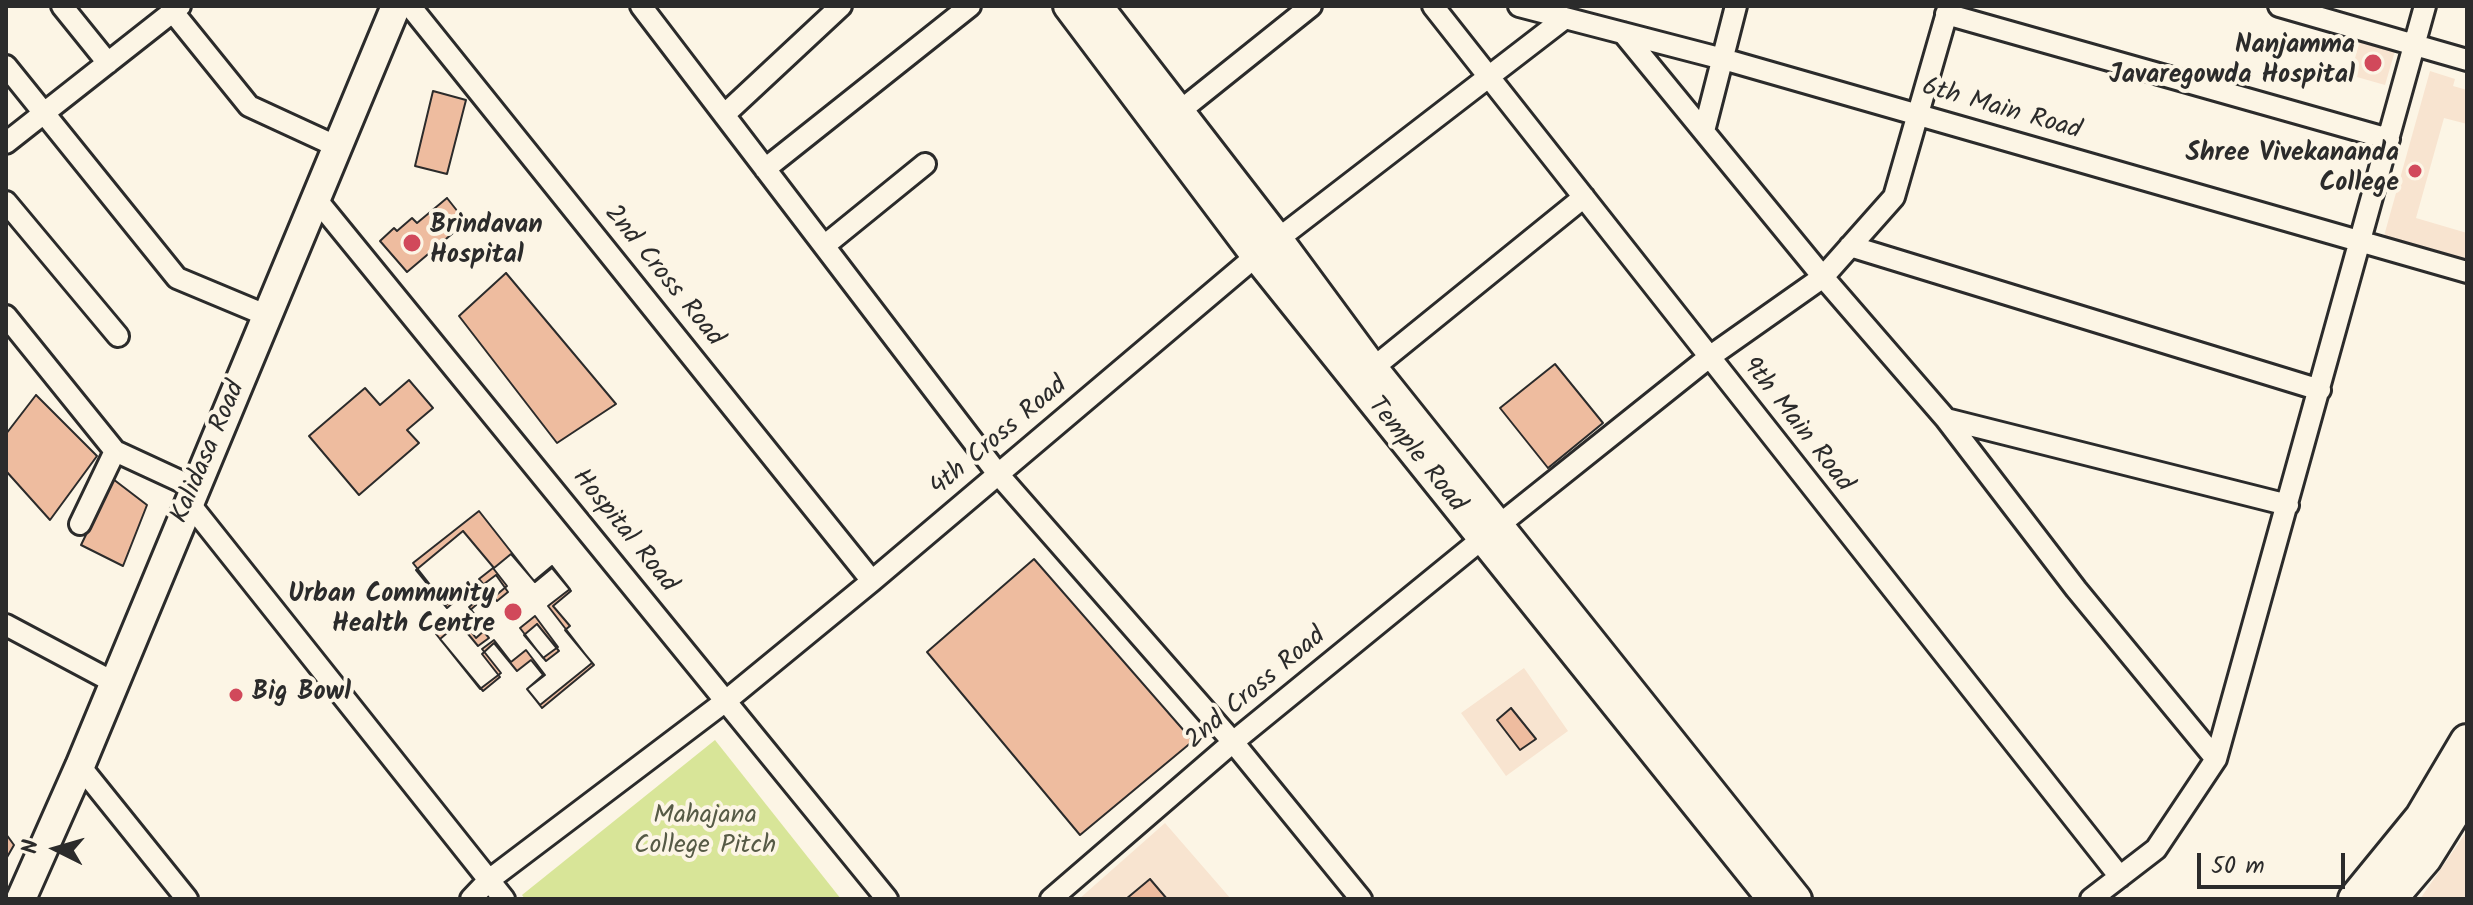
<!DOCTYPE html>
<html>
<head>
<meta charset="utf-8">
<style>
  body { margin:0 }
  #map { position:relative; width:2473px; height:905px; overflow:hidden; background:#fcf5e5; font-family:Kalam,sans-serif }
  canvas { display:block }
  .frame { position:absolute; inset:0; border:8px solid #2b2b2b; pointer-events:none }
  .north { position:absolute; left:16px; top:809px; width:80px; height:80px; -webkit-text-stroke:6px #fcf5e5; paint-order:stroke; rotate:275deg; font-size:22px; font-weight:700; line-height:32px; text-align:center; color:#2b2b2b }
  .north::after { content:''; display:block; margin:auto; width:28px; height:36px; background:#2b2b2b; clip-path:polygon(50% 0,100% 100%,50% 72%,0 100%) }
  .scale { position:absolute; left:2197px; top:853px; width:148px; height:36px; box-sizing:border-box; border:4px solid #2b2b2b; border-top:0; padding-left:10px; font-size:24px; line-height:28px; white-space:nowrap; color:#2b2b2b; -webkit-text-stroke:6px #fcf5e5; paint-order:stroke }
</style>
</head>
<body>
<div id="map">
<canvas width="2473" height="905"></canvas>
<div class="frame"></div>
<div class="north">N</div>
<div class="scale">50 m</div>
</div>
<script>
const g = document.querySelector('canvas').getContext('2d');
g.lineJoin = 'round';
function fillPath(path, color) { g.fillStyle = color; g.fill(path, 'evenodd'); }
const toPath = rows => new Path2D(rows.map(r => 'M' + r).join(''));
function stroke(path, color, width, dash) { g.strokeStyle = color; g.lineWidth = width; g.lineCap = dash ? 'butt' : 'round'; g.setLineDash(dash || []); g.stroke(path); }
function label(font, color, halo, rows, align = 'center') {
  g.font = font + ' Kalam,sans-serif'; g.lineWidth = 8; g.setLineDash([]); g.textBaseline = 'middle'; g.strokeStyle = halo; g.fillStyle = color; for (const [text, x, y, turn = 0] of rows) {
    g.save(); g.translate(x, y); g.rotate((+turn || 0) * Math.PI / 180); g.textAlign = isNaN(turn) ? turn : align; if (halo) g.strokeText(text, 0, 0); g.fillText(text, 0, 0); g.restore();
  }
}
fillPath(toPath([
  [2360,41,2395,51,2385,85,2350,75],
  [2430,71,2455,79,2453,86,2467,90,2467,124,2444,118,2416,218,2467,233,2467,259,2384,236],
  [1524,668,1568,731,1506,776,1461,713],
  [1165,823,1231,899,1079,899],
  [2467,831,2467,899,2420,899]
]), '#f8e4d0');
fillPath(toPath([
  [715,740,841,899,525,899,522,895]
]), '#d8e598');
const building = toPath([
  [433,91,466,100,447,174,415,166,433,91],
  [447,198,466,222,407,272,380,241,394,228,397,231,412,218,417,223,447,198],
  [506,273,616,404,557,443,459,316,506,273],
  [1555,364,1603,423,1548,468,1500,408,1555,364],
  [409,380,433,408,407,430,419,443,359,495,309,436,365,388,380,405,409,380],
  [36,395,97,456,50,520,6,471,6,434,36,395],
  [113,479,147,505,123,566,81,545,113,479],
  [479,511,534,581,552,566,570,589,548,606,592,663,540,705,527,689,545,675,526,650,511,662,494,640,482,649,501,673,480,689,436,634,459,616,476,638,486,629,469,607,483,596,472,584,446,605,413,563,479,511],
  [493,568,507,586,494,597,479,579,493,568],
  [535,616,558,647,543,658,520,628,535,616],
  [463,531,494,568,511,554,535,582,552,568,571,591,553,606,570,626,565,630,594,665,542,708,527,689,543,675,531,660,517,671,494,643,482,654,500,677,483,691,440,639,459,623,478,646,489,638,468,612,483,599,472,586,447,608,416,570,463,531],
  [496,575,508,592,497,601,484,584,496,575],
  [537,624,559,651,546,661,524,635,537,624],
  [1034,559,1193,741,1080,835,927,652,1034,559],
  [1511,708,1536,739,1520,750,1497,720,1511,708],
  [6,834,14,845,6,859,6,834],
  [1150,879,1167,899,1126,899,1150,879]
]);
fillPath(building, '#eebc9f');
stroke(building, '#2b2b2b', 2);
const street = toPath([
  [62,6,108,63],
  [410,6,872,581],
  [641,6,998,474,1233,742,1361,899],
  [1433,6,2120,877],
  [1519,6,1723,59,2467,272],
  [2279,6,2467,60],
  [173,12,249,106,338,147],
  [1946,14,2389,139],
  [1623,33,1823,277,1946,419,2076,589,2216,759],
  [6,66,177,278,268,316],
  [1180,111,1311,6],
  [724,115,841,6],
  [1704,131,1736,6],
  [6,143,180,6],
  [765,169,970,6],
  [316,199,887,899],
  [6,202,118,336],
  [824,246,925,164],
  [1850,246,2320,390],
  [6,316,115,451,195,488],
  [1373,368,1584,197],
  [1946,419,2288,505],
  [189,503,504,899],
  [80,524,115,451],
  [6,625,115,683],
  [80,766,187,899],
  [471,899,489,880,727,700,872,581,1256,256,1565,18],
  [1051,899,1233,742,1499,525,1708,358,1823,277,1894,197,1949,6],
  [2091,899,2156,849,2216,759,2425,6]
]);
const secondary = toPath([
  [1068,6,1256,256,1772,899],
  [1098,6,1278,239,1373,368,1797,899],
  [21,899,80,766,396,6]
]);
const primary = toPath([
  [2355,899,2422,817,2467,741],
  [2390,899,2425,858,2467,791]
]);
stroke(street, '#2b2b2b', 26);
stroke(secondary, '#2b2b2b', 34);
stroke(primary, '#2b2b2b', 38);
stroke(street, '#fcf5e5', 20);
stroke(secondary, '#fcf5e5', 28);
stroke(primary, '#fcf5e5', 32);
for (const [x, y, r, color] of [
  [2373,63,10,"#d1495b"],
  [2415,171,8,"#d1495b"],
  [412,243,10,"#d1495b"],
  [513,612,10,"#d1495b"],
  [236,695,8,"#d1495b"]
]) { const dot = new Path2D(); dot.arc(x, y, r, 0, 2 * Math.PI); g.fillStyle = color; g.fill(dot); stroke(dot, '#fcf5e5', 3); }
label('bold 26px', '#2b2b2b', '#fcf5e5', [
  ["Nanjamma",2355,48],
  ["Javaregowda Hospital",2355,78],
  ["Shree Vivekananda",2399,156],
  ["College",2399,186],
  ["Brindavan",430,228,"left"],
  ["Hospital",430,258,"left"],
  ["Urban Community",495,597],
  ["Health Centre",495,627],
  ["Big Bowl",252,695,"left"]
], 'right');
label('26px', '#2b2b2b', '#fcf5e5', [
  ["6th Main Road",2001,111,16],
  ["2nd Cross Road",662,277,51],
  ["9th Main Road",1796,426,52],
  ["4th Cross Road",1000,438,-40],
  ["Kalidasa Road",210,453,-67],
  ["Temple Road",1415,456,51],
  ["Hospital Road",623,532,51],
  ["2nd Cross Road",1257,690,-40]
]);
label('26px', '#565a46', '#fcf5e5', [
  ["Mahajana",705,818],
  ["College Pitch",705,848]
]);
</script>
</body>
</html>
